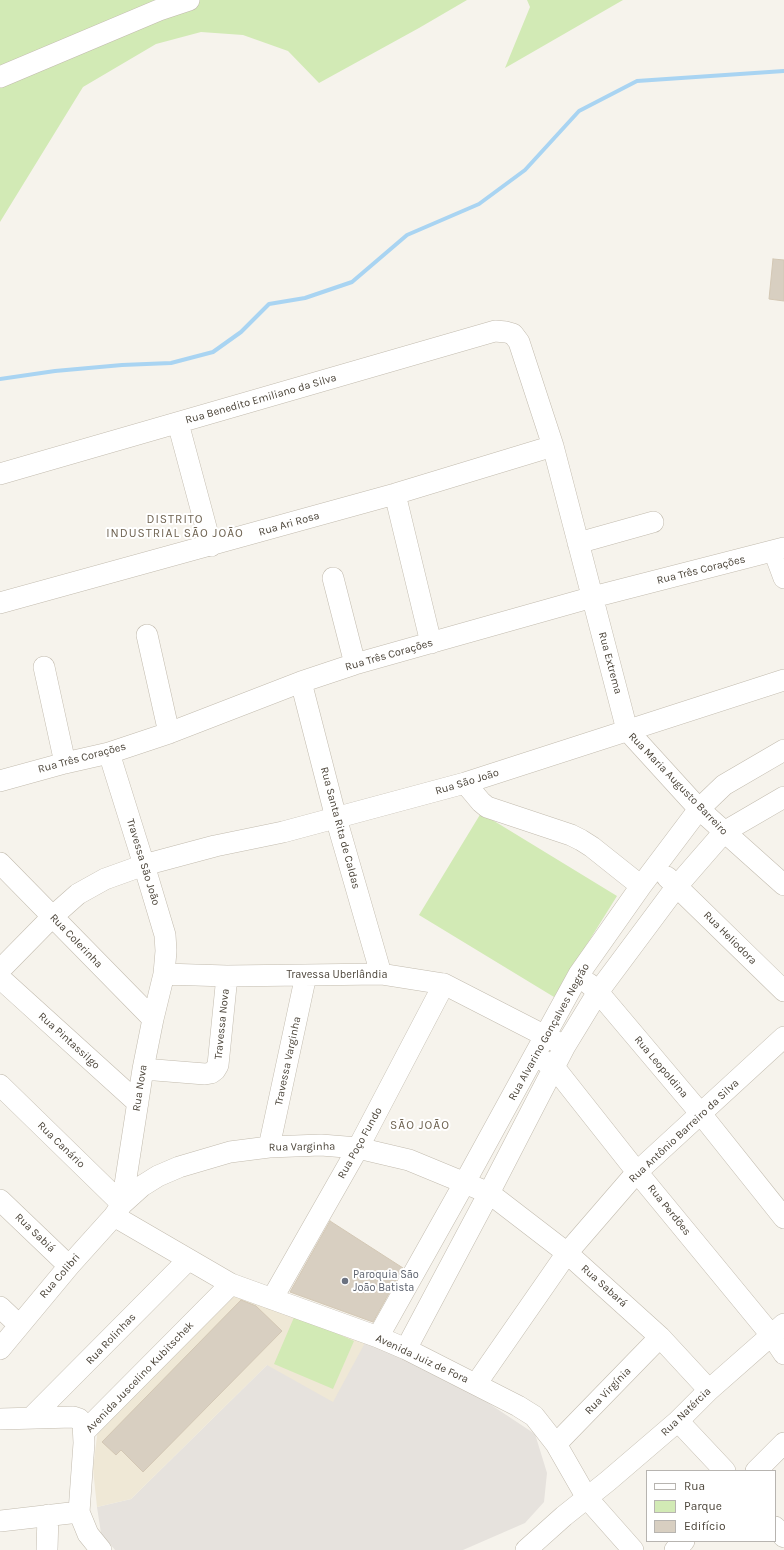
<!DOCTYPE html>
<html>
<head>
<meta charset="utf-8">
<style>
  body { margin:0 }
  #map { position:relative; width:784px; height:1550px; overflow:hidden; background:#f6f3ec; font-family:Karla,sans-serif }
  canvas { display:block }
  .legend { position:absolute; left:646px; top:1470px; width:130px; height:72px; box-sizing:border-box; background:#fff; border:1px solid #b7b4b0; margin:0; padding:5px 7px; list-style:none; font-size:12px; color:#4b4439 }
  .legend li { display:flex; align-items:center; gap:8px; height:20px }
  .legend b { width:20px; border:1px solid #b7b4b0 }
</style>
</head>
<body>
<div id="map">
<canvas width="784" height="1550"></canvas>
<ul class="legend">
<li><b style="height:5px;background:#fff"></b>Rua</li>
<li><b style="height:11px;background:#d2eab5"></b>Parque</li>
<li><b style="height:11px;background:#d8cfc1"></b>Edifício</li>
</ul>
</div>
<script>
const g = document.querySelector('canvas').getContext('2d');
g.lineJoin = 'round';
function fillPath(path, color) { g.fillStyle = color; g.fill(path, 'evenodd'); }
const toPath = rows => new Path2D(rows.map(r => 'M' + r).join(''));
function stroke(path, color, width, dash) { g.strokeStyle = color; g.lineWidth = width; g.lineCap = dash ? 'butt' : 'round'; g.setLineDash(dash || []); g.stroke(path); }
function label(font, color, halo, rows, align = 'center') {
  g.font = font + ' Karla,sans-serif'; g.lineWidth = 4; g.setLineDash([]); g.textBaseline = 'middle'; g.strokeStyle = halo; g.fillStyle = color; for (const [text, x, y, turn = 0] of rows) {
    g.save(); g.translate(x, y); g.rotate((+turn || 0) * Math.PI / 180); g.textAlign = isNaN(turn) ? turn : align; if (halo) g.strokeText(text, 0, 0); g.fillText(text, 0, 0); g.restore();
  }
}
fillPath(toPath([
  [366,1341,467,1389,535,1434,547,1473,544,1502,525,1523,463,1550,115,1550,101,1533,97,1507,131,1499,267,1365]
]), '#e6e2dd');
fillPath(toPath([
  [234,1288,366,1341,333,1402,267,1365,131,1499,97,1507,93,1469,98,1428]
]), '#efe8d6');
fillPath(toPath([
  [0,0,467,0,419,28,319,83,288,51,243,35,201,32,156,44,83,87,0,222],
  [527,0,623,0,505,68,530,7],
  [481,813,617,896,554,997,419,915],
  [295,1315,354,1341,333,1389,274,1364]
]), '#d2eab5');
stroke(toPath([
  [0,379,55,371,122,365,171,363,213,352,241,332,269,304,305,298,352,282,407,235,479,204,525,170,579,111,637,81,784,71]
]), '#a9d4f2', 4);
const building = toPath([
  [773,259,784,260,784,301,769,299,773,259],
  [330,1221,403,1268,373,1322,290,1292,330,1221],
  [241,1300,256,1306,282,1331,143,1472,121,1450,116,1455,102,1442,241,1300]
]);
fillPath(building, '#d8cfc1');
stroke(building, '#d3c7b4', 1);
const minor = toPath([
  [0,77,159,10,189,0],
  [178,423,211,546],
  [0,474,495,331,506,332,513,334,519,342,553,446,627,730,699,809,784,885],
  [395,494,431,643],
  [578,543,653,522],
  [774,551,784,578],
  [333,578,355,664],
  [0,603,395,494,553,446],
  [147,635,169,733],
  [44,667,65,763],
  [301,682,336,818,381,974],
  [109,753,144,865,165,935,166,951,164,974,153,1019,143,1069,122,1204],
  [0,781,65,763,109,753,169,733,301,682,355,664,593,597,784,548],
  [465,783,481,802,487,807,571,835,581,840,592,847,641,886],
  [0,863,153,1019],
  [667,877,784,991],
  [0,970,52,917,78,894,105,879,144,865,215,846,283,832,465,783,784,680],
  [164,974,227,976,381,974,444,984,557,1042],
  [0,978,138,1103],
  [588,983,598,992,701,1114,784,1218],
  [544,1061,554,1067,637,1172,772,1336,784,1354],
  [143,1069,205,1074,211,1073,215,1070,218,1065,227,976],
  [0,1085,122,1204],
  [269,1147,306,975],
  [0,1200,69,1266],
  [114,1216,231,1284,378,1337,406,1349,518,1406,534,1416,556,1444,587,1498,633,1550],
  [272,1299,358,1148,444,984],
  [0,1307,19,1325],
  [378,1337,465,1182,579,974,641,886,699,809,724,785,784,750],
  [0,1349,69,1266,114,1216,122,1204,142,1186,158,1176,179,1167,230,1152,269,1147,321,1145,358,1148,409,1160,489,1193,567,1253,660,1337,709,1390],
  [406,1349,489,1193,565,1046,598,992,677,886,724,832,784,797],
  [476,1384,567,1253,637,1172,784,1037],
  [32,1417,188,1260],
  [0,1419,73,1417,79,1419,83,1423,84,1443,79,1512,88,1534,101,1550],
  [678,1421,725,1471],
  [84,1432,231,1284],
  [556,1444,660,1337],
  [756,1471,784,1443],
  [0,1521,79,1512],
  [775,1527,784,1537],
  [47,1550,48,1515],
  [526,1550,564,1516,608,1481,678,1421,709,1390,784,1324],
  [675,1550,684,1541]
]);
stroke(minor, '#c2bbae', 22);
stroke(minor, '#fff', 21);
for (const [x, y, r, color] of [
  [345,1281,4,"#6b7280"]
]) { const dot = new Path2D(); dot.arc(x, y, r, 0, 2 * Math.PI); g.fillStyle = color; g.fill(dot); stroke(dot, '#fff', 1.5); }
label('11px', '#4b4439', '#fff', [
  ["Rua Benedito Emiliano da Silva",261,399,-16],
  ["Rua Ari Rosa",289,524,-16],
  ["Rua Três Corações",701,570,-14],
  ["Rua Três Corações",389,655,-16],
  ["Rua Extrema",610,663,75],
  ["Rua Três Corações",82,758,-15],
  ["Rua São João",467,782,-17],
  ["Rua Maria Augusto Barreiro",678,784,46],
  ["Rua Santa Rita de Caldas",340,828,75],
  ["Travessa São João",143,862,73],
  ["Rua Heliodora",730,938,45],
  ["Rua Colerinha",76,941,46],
  ["Travessa Uberlândia",337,975],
  ["Travessa Nova",222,1024,-84],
  ["Rua Alvarino Gonçalves Negrão",549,1032,-61],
  ["Rua Pintassilgo",69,1041,42],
  ["Travessa Varginha",288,1061,-78],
  ["Rua Leopoldina",661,1067,50],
  ["Rua Nova",140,1088,-81],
  ["Rua Antônio Barreiro da Silva",684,1131,-43],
  ["Rua Poço Fundo",360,1143,-61],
  ["Rua Canário",61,1145,44],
  ["Rua Varginha",302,1147,-1],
  ["Rua Perdões",669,1210,51],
  ["Rua Sabiá",35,1233,44],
  ["Rua Colibri",60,1276,-49],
  ["Rua Sabará",604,1286,42],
  ["Rua Rolinhas",111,1339,-46],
  ["Avenida Juiz de Fora",422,1359,25],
  ["Avenida Juscelino Kubitschek",140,1377,-46],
  ["Rua Virgínia",608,1391,-46],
  ["Rua Natércia",686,1412,-44]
]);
label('11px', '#5b616d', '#fff', [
  ["Paroquia São",353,1275],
  ["João Batista",353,1288]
], 'left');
g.letterSpacing = '1px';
label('12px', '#6e6250', '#fff', [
  ["DISTRITO",175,520],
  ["INDUSTRIAL SÃO JOÃO",175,534],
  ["SÃO JOÃO",420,1126]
]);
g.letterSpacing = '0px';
</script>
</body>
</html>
